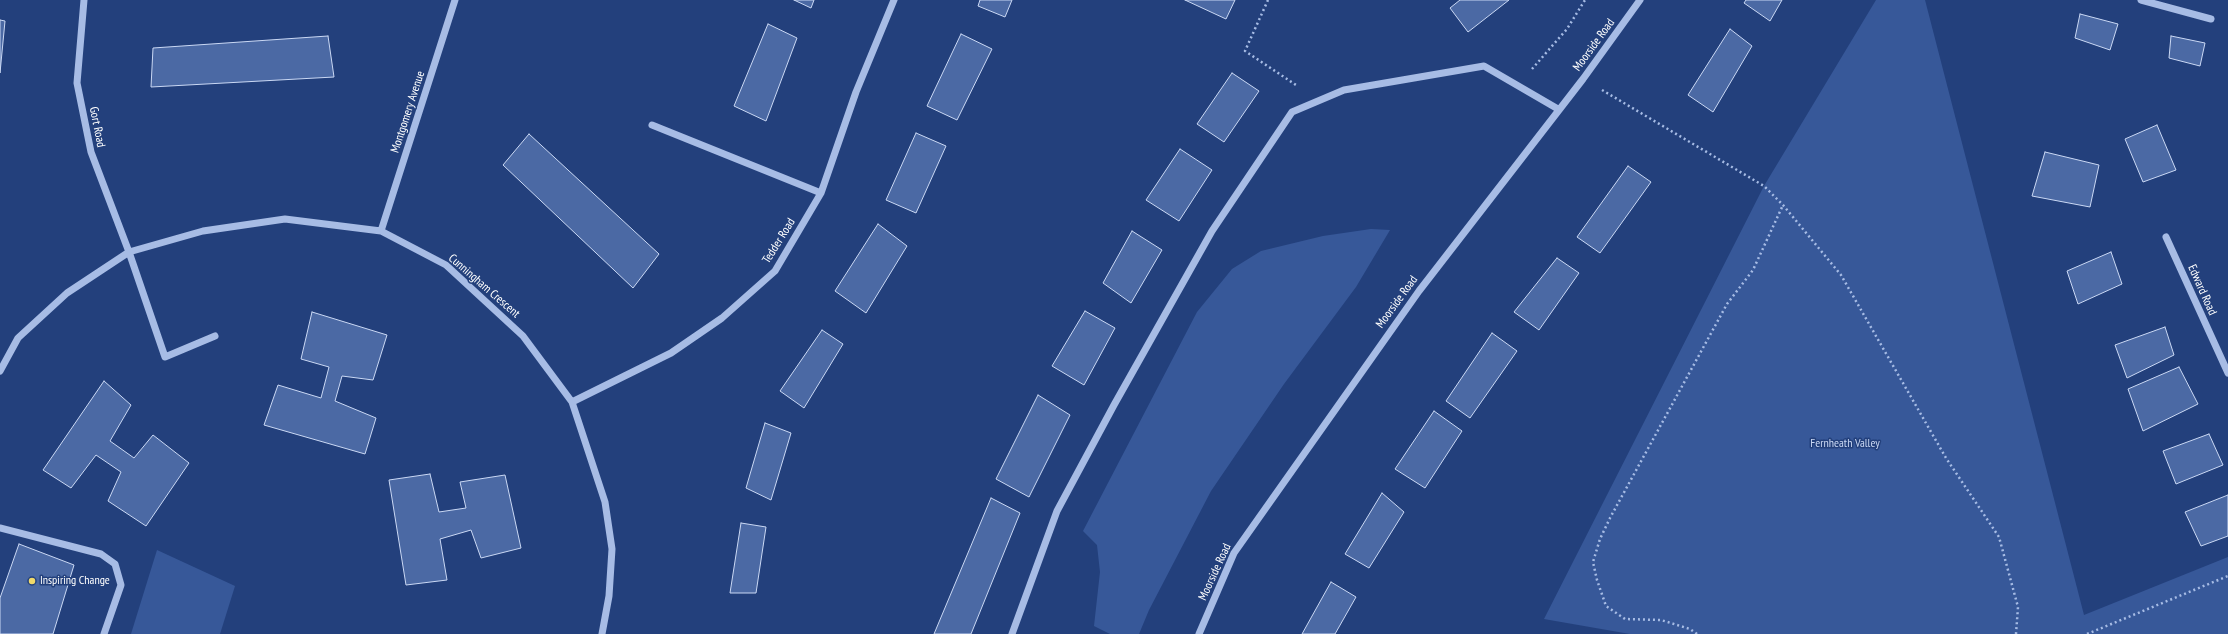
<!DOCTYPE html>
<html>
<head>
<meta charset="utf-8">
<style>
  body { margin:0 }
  canvas { display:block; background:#23407c }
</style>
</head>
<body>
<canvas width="2228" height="634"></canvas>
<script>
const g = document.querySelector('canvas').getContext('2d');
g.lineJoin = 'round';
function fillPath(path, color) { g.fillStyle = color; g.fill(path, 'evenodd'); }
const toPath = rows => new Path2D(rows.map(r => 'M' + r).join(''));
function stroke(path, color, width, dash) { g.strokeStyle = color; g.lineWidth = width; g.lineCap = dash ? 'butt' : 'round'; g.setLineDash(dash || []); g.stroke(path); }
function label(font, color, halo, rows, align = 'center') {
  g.font = font + ' "PT Sans Narrow",sans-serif'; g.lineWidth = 3; g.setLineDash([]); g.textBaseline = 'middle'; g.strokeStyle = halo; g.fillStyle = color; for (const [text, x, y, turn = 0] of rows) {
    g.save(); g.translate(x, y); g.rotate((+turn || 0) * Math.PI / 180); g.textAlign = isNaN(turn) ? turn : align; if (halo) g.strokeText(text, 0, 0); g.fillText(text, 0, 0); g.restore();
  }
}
fillPath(toPath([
  [1876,0,1925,0,2084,615,2228,557,2228,634,1630,634,1544,619,1764,186],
  [1371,229,1390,230,1356,287,1284,384,1211,491,1149,610,1139,634,1110,634,1094,626,1100,572,1097,545,1083,531,1197,312,1232,269,1261,251,1323,236],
  [157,550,235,586,220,634,131,634]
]), '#375899');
const building = toPath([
  [794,0,814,0,811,8,794,0],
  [980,0,1012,0,1005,17,978,6,980,0],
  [1185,0,1235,0,1226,19,1185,0],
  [1460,0,1509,0,1468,32,1450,8,1460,0],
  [1746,0,1782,0,1770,21,1744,3,1746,0],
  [2080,14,2118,24,2110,50,2075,38,2080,14],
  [0,20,5,21,0,73,0,20],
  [768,24,797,38,766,121,734,106,768,24],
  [1730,29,1752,46,1713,112,1688,95,1730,29],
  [961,34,992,49,957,120,927,106,961,34],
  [328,36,334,77,151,87,153,48,328,36],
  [2171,36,2205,43,2200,66,2169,58,2171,36],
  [1232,73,1259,91,1224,142,1197,124,1232,73],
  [2157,125,2176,170,2143,182,2125,139,2157,125],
  [916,133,946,146,916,213,886,200,916,133],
  [529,134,659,254,633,288,503,165,529,134],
  [1180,149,1212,170,1179,221,1146,200,1180,149],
  [2045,152,2099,165,2090,207,2032,196,2045,152],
  [1628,166,1651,182,1600,253,1577,237,1628,166],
  [878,224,907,246,866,313,835,291,878,224],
  [1132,231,1162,250,1131,303,1103,283,1132,231],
  [2111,252,2122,284,2078,304,2067,271,2111,252],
  [1557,258,1579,273,1539,330,1514,312,1557,258],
  [1085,311,1115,328,1084,385,1052,366,1085,311],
  [312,312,387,335,373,380,342,376,335,401,376,418,365,454,264,425,278,385,321,398,329,367,301,359,312,312],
  [2165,327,2174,355,2127,378,2115,345,2165,327],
  [822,330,843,344,804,408,780,391,822,330],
  [1492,333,1517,351,1470,418,1446,401,1492,333],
  [2179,367,2198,404,2143,431,2128,389,2179,367],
  [104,381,131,405,110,441,134,458,153,435,189,463,146,526,108,501,121,472,96,455,71,488,43,470,104,381],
  [1038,395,1070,415,1029,497,996,479,1038,395],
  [1434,411,1462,431,1425,488,1395,469,1434,411],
  [765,423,791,433,771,500,746,488,765,423],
  [2209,434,2223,465,2176,484,2163,451,2209,434],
  [430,474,439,512,466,508,460,482,505,475,521,548,481,558,471,530,440,539,447,580,406,585,389,480,430,474],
  [1382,493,1404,512,1369,568,1345,554,1382,493],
  [2228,495,2228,536,2201,546,2185,512,2228,495],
  [991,498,1020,513,971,634,934,634,991,498],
  [741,523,766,527,756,593,730,593,741,523],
  [19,544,74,565,53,634,0,634,0,598,19,544],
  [1331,582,1356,597,1335,634,1302,634,1331,582]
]);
fillPath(building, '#4b69a4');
stroke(building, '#cad8f4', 1);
stroke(toPath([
  [1268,0,1245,51,1296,85],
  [1532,69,1567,29,1585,0],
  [1602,90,1764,186,1783,205,1841,275,1946,458,1999,537,2018,607,2016,634],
  [1697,634,1690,629,1661,620,1625,619,1606,606,1597,580,1593,562,1600,539,1610,518,1727,304,1753,270,1783,205],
  [2087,634,2228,576]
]), '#a7bce5', 2.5, [2, 3]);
stroke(toPath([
  [84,0,77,83,91,152,129,252,165,357,215,336],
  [2141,0,2211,19],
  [652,125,821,193],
  [381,231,455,0],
  [2166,237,2228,373],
  [0,371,18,338,67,293,129,252,203,231,285,219,381,231,446,265,523,336,572,402,605,502,612,549,609,596,602,634],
  [572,402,671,353,722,318,775,271,821,193,856,92,894,0],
  [0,528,101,554,115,564,121,585,104,634],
  [1012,634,1057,511,1114,405,1212,231,1292,112,1344,90,1484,66,1558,109],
  [1199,634,1234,553,1419,291,1583,79,1640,0]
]), '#a7bce5', 7);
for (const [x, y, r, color] of [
  [32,581,4,"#f0d96a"]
]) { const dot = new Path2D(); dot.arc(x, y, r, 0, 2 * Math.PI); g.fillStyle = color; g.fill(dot); stroke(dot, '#23407c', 1.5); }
label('12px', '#fff', '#23407c', [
  ["Moorside Road",1594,45,-54],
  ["Montgomery Avenue",408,112,-72],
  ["Gort Road",97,127,79],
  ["Tedder Road",779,241,-58],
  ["Cunningham Crescent",484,286,41],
  ["Edward Road",2202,290,66],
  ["Moorside Road",1397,302,-54],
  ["Moorside Road",1215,572,-65]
]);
label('12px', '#cad8f4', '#23407c', [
  ["Fernheath Valley",1845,444]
]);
label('12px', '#fff', '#23407c', [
  ["Inspiring Change",40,581]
], 'left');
</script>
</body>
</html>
